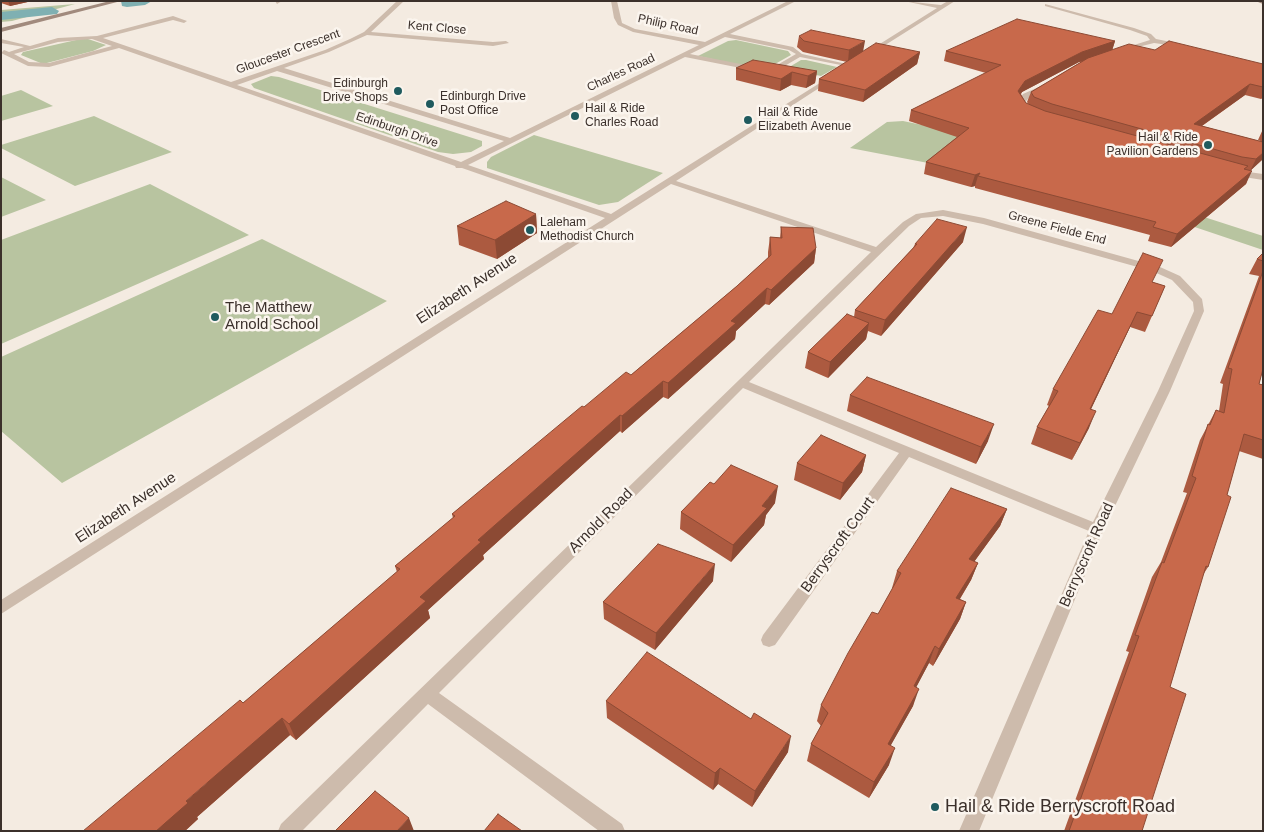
<!DOCTYPE html>
<html>
<head>
<meta charset="utf-8">
<style>
  body { margin:0 }
  #map { position:relative; width:1264px; height:832px; overflow:hidden; background:#f4ebe1; font-family:Arial,sans-serif }
  canvas { display:block }
  .frame { position:absolute; inset:0; border:2px solid #3b302b; pointer-events:none }
</style>
</head>
<body>
<div id="map">
<canvas width="1264" height="832"></canvas>
<div class="frame"></div>
</div>
<script>
const g = document.querySelector('canvas').getContext('2d');
g.lineJoin = 'round';
function fillPath(path, color) { g.fillStyle = color; g.fill(path, 'evenodd'); }
const toPath = rows => new Path2D(rows.map(r => 'M' + r).join(''));
function stroke(path, color, width, dash) { g.strokeStyle = color; g.lineWidth = width; g.lineCap = dash ? 'butt' : 'round'; g.setLineDash(dash || []); g.stroke(path); }
function label(font, color, halo, rows, align = 'center') {
  g.font = font + ' Arial,sans-serif'; g.lineWidth = 5; g.setLineDash([]); g.textBaseline = 'middle'; g.strokeStyle = halo; g.fillStyle = color; for (const [text, x, y, turn = 0] of rows) {
    g.save(); g.translate(x, y); g.rotate((+turn || 0) * Math.PI / 180); g.textAlign = isNaN(turn) ? turn : align; if (halo) g.strokeText(text, 0, 0); g.fillText(text, 0, 0); g.restore();
  }
}
fillPath(toPath([
  [75,4,12,21,1,22,1,10],
  [85,38,106,45,93,51,43,64,21,55,23,52],
  [736,40,788,51,791,55,768,68,754,68,698,56,728,41],
  [801,60,806,60,837,67,821,76,786,69],
  [271,76,279,77,482,141,482,146,471,152,453,154,438,152,254,88,251,84],
  [21,90,53,106,1,121,1,96],
  [94,116,172,152,75,186,1,148,1,145],
  [903,121,946,130,1139,196,1263,236,1263,250,1153,213,949,167,850,148,887,122],
  [534,135,663,173,618,202,599,205,487,168,487,162,491,157],
  [1,177,46,200,1,217],
  [150,184,249,235,1,344,1,240],
  [262,239,387,301,62,483,1,431,1,357]
]), '#b8c4a0');
fillPath(toPath([
  [121,1,152,1,145,5,127,7,122,6,121,1],
  [52,7,59,11,57,14,1,20,1,12,52,7]
]), '#7fb0b2');
fillPath(toPath([
  [275,1,282,1,277,4,275,1],
  [397,1,404,1,371,32,493,42,506,41,509,43,493,46,367,35,329,52,284,68,510,138,699,45,633,32,618,25,614,18,611,1,617,1,622,23,635,29,705,42,788,1,796,1,730,34,793,47,802,54,851,65,851,67,800,57,776,71,766,73,685,57,468,165,611,214,831,76,834,78,833,79,676,181,876,247,903,222,916,214,943,210,984,218,1160,267,1180,276,1202,299,1204,311,1170,391,1104,529,979,831,959,831,1089,531,909,457,775,645,769,647,763,645,761,640,763,635,899,453,743,388,439,693,622,824,625,831,599,831,428,704,302,831,278,831,281,824,871,252,671,184,1,614,1,600,605,218,462,168,456,168,455,166,119,48,49,67,28,66,1,53,4,50,9,52,24,47,1,43,1,39,30,46,58,38,97,36,173,16,187,21,184,23,173,20,103,38,231,82,325,50,350,39,364,32,397,1],
  [725,37,789,50,796,54,772,68,766,69,690,54,725,37],
  [92,39,112,46,49,63,29,62,14,54,58,42,92,39],
  [277,71,504,141,461,162,237,85,277,71],
  [943,216,983,224,1152,271,1172,280,1193,302,1194,311,1158,391,1093,522,749,382,909,226,921,218,943,216],
  [904,1,941,5,948,1,955,1,871,54,867,54,867,52,937,8,904,1],
  [1045,4,1134,28,1151,34,1156,39,1186,45,1183,47,1154,43,1118,52,1118,50,1150,40,1147,36,1130,30,1045,6,1045,4],
  [1041,86,1047,87,1029,98,1025,102,1032,112,1025,114,1017,102,1023,94,1041,86],
  [1234,170,1263,174,1263,180,1231,175,1230,173,1234,170]
]), '#cdbbac');
fillPath(toPath([
  [110,1,121,1,1,32,1,28,110,1],
  [1257,1,1263,1,1263,4,1258,2,1257,1]
]), '#a18a7d');
fillPath(toPath([
  [1,1,32,1,10,6,1,3],
  [799,36,863,52,920,52,917,64,863,102,818,91,819,79,847,62,803,52,797,47],
  [1115,41,1112,50,1155,50,1263,64,1263,98,1261,99,1245,95,1202,126,1263,142,1263,159,1250,171,1246,184,1171,247,1148,241,1150,235,975,188,975,186,971,187,924,174,926,162,957,137,909,121,911,110,986,73,944,61,946,51],
  [1079,62,1081,62,1031,92,1027,102,1029,105,1026,103,1021,94,1022,92],
  [736,68,817,71,815,83,806,88,791,85,780,91,736,80],
  [1263,129,1263,142,1258,140],
  [536,214,537,233,497,259,459,245,457,226],
  [781,227,816,248,814,263,769,305,765,304,736,331,735,339,668,399,663,397,622,433,620,431,483,555,484,559,428,610,430,618,296,740,290,735,197,817,198,819,185,831,243,703,397,572,395,566,453,518,452,514,584,407,631,375,737,286,768,258,768,252,770,237,780,238],
  [963,242,881,336,868,331,866,339,828,378,805,368,808,352,854,317,855,310,913,248,915,244],
  [1263,253,1263,369,1259,384,1263,385,1263,459,1239,451,1227,495,1208,567,1203,575,1170,687,1142,831,1064,831,1129,652,1126,651,1152,577,1161,562,1187,493,1183,492,1200,440,1216,410,1219,411,1223,384,1220,383,1259,276,1249,274,1257,259],
  [1152,282,1165,286,1145,332,1130,327,1091,409,1089,428,1072,460,1031,444,1037,427,1049,406,1047,405,1053,389],
  [850,395,988,441,976,464,847,411],
  [866,455,862,472,840,500,794,480,797,463],
  [714,484,775,503,766,515,764,525,731,562,680,529,681,512],
  [1007,509,1000,526,974,562,978,563,971,580,960,599,966,602,960,619,933,666,929,663,916,687,913,706,890,746,889,765,869,798,807,761,811,744,821,726,817,721,821,705,878,614,893,588,892,588,897,571],
  [713,581,655,650,604,619,603,602],
  [606,701,788,752,752,807,718,784,713,790,607,718]
]), '#ac5a40');
fillPath(toPath([
  [8,1,32,1,10,6],
  [865,41,863,52,848,62,849,50],
  [1115,41,1112,51,1079,62,1022,92,1015,102,1018,91,1025,81,1082,52],
  [920,52,917,64,863,102,865,90],
  [817,71,815,83,806,88,808,76],
  [792,72,791,85,780,91,781,79],
  [1250,84,1245,95,1189,135,1194,124],
  [1263,153,1263,159,1250,171,1256,159],
  [1252,171,1246,184,1171,247,1177,234],
  [980,173,978,176,975,186,971,187,975,175],
  [536,214,537,233,497,259,495,240],
  [967,227,963,242,881,336,885,320],
  [816,248,814,263,769,305,771,290],
  [767,288,765,304,736,331,735,339,668,399,668,383,731,321],
  [1137,312,1130,327,1083,426,1090,409],
  [869,323,866,339,828,378,830,362],
  [663,381,663,397,622,433,622,416],
  [1096,411,1089,428,1072,460,1080,443],
  [620,415,620,431,483,555,484,559,428,610,430,618,296,740,289,724,478,540],
  [994,424,988,441,976,464,981,447],
  [866,455,862,472,840,500,843,483],
  [778,486,775,503,766,515,764,525,731,562,733,545,762,506],
  [1007,509,1000,526,963,577,969,559],
  [978,563,971,580,950,615,956,598],
  [715,564,713,581,655,650,656,633],
  [966,602,960,619,933,666,939,649],
  [935,646,929,663,908,703,914,686],
  [919,689,913,706,882,761,888,744],
  [282,718,290,735,197,817,198,819,185,831,156,831,186,801],
  [791,736,788,752,752,807,755,791],
  [895,748,889,765,869,798,874,782],
  [720,768,718,784,713,790,715,773],
  [409,818,414,831,397,831]
]), '#8c4a34');
const building = toPath([
  [1017,19,1115,41,1082,52,1025,81,1018,91,1026,103,1045,111,1248,166,1244,169,1252,171,1177,234,1153,227,1156,222,978,176,980,173,975,175,926,162,969,128,911,110,1001,65,946,51,1017,19],
  [811,30,865,41,849,50,804,41,799,36,811,30],
  [1169,41,1263,64,1263,87,1250,84,1194,124,1263,142,1263,153,1256,159,1242,157,1052,104,1034,97,1031,92,1088,58,1129,44,1155,50,1169,41],
  [876,43,920,52,865,90,819,79,876,43],
  [753,60,817,71,808,76,792,72,781,79,736,68,753,60],
  [506,201,536,214,495,240,457,226,506,201],
  [937,219,967,227,885,320,855,310,917,244,915,244,937,219],
  [781,227,813,228,816,248,771,290,767,288,731,321,736,323,668,383,663,381,622,416,620,415,478,540,481,542,420,597,426,601,289,724,282,718,186,801,188,803,156,831,83,831,240,700,243,703,400,569,395,566,455,516,452,514,582,406,584,407,626,372,631,375,737,286,771,255,770,237,782,238,781,227],
  [1143,253,1163,260,1152,282,1165,286,1152,316,1137,312,1090,409,1096,411,1080,443,1037,427,1058,391,1053,389,1098,310,1112,314,1143,253],
  [1263,253,1263,261,1257,259,1263,253],
  [1263,271,1263,369,1259,384,1263,385,1263,440,1244,434,1227,495,1231,497,1208,567,1206,566,1170,687,1186,694,1142,831,1069,831,1139,636,1135,635,1162,562,1164,563,1196,478,1192,476,1208,424,1210,425,1216,410,1224,413,1232,369,1228,368,1263,271],
  [847,314,869,323,830,362,808,352,847,314],
  [867,377,994,424,981,447,850,395,867,377],
  [821,435,866,455,843,483,797,463,821,435],
  [731,465,778,486,762,506,767,508,733,545,681,512,710,482,714,484,731,465],
  [951,488,1007,509,969,559,978,563,956,598,966,602,939,649,935,646,914,686,919,689,888,744,895,748,874,782,811,744,828,713,821,705,848,653,872,612,878,614,901,573,897,571,951,488],
  [658,544,715,564,656,633,603,602,658,544],
  [647,652,751,719,754,713,791,736,755,791,720,768,715,773,606,701,647,652],
  [375,791,409,818,397,831,335,831,375,791],
  [498,814,522,831,484,831,498,814]
]);
fillPath(building, '#c8694b');
stroke(building, '#8c4a34', 1);
for (const [x, y, r, color] of [
  [398,91,5,"#1f5a5e"],
  [430,104,5,"#1f5a5e"],
  [575,116,5,"#1f5a5e"],
  [748,120,5,"#1f5a5e"],
  [1208,145,5,"#1f5a5e"],
  [530,230,5,"#1f5a5e"],
  [215,317,5,"#1f5a5e"],
  [935,807,5,"#1f5a5e"]
]) { const dot = new Path2D(); dot.arc(x, y, r, 0, 2 * Math.PI); g.fillStyle = color; g.fill(dot); stroke(dot, '#fbf5ee', 2); }
label('12px', '#3b302b', '#fbf5ee', [
  ["Philip Road",668,25,12],
  ["Kent Close",437,28,5],
  ["Gloucester Crescent",288,52,-20],
  ["Charles Road",621,73,-25],
  ["Edinburgh Drive",397,130,19],
  ["Greene Fielde End",1057,228,15]
]);
label('12px', '#3b302b', '#fbf5ee', [
  ["Edinburgh",388,84,"right"],
  ["Drive Shops",388,98,"right"],
  ["Edinburgh Drive",440,97],
  ["Post Office",440,111],
  ["Hail & Ride",585,109],
  ["Charles Road",585,123],
  ["Hail & Ride",758,113],
  ["Elizabeth Avenue",758,127],
  ["Hail & Ride",1198,138,"right"],
  ["Pavilion Gardens",1198,152,"right"],
  ["Laleham",540,223],
  ["Methodist Church",540,237]
], 'left');
label('15px', '#3b302b', '#fbf5ee', [
  ["Elizabeth Avenue",467,289,-33],
  ["Elizabeth Avenue",126,508,-33],
  ["Arnold Road",601,521,-45],
  ["Berryscroft Court",838,545,-54],
  ["Berryscroft Road",1087,555,-66]
]);
label('15px', '#3b302b', '#fbf5ee', [
  ["The Matthew",225,308],
  ["Arnold School",225,325]
], 'left');
label('18px', '#3b302b', '#fbf5ee', [
  ["Hail & Ride Berryscroft Road",945,807]
], 'left');
</script>
</body>
</html>
